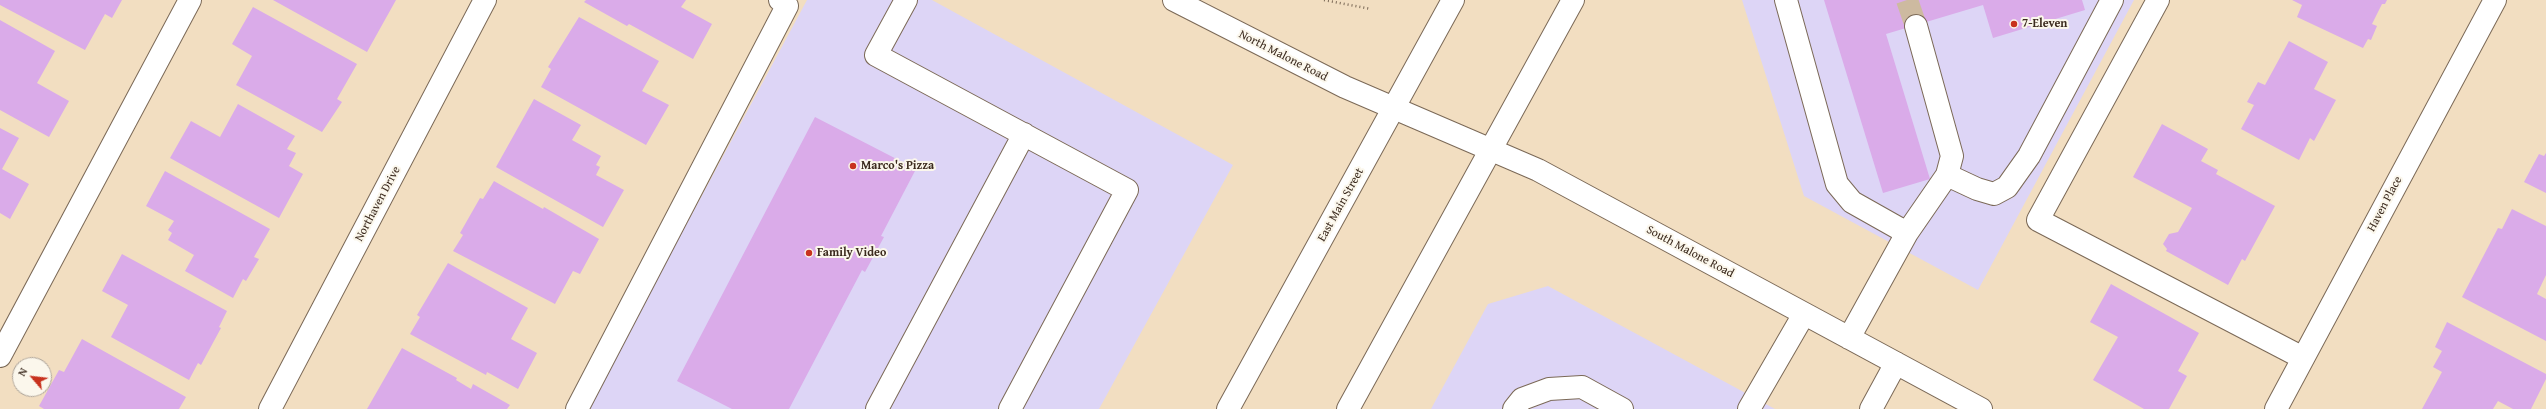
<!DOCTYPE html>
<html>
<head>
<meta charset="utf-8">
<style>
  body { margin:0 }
  #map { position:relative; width:2546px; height:409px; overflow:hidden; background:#f2dec1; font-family:"Gentium Book Plus",serif }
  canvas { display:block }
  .north { position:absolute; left:12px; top:357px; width:40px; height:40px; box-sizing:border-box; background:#fbf7ec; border:1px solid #aea59a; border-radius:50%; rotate:298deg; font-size:11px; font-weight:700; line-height:16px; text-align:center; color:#3b2a1e }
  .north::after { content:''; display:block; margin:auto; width:14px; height:18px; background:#c8321e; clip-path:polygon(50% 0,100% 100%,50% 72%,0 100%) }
</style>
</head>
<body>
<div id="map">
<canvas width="2546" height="409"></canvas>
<div class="north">N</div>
</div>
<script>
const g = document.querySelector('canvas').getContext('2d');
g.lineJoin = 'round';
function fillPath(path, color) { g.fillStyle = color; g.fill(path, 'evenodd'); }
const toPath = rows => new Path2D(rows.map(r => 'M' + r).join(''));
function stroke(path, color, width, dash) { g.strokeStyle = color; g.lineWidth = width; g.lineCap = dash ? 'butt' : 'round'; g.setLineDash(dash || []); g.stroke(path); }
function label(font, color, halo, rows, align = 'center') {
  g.font = font + ' "Gentium Book Plus",serif'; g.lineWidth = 4; g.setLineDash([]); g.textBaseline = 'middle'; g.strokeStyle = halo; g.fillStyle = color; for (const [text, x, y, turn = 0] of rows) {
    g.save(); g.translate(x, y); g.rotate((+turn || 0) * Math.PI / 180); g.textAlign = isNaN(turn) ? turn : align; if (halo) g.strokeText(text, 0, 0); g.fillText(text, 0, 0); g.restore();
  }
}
fillPath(toPath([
  [807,0,932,0,1233,165,1099,409,587,409],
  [1742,0,2134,0,1978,290,1804,196],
  [1548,286,1775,409,1431,409,1488,304]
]), '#ddd5f6');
fillPath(toPath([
  [0,0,122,0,112,18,105,14,85,50,0,5],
  [273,0,396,0,367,52],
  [586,0,686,0,681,7,712,24,693,59,629,24,627,26,584,2],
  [1824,0,2082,0,2085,10,1993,38,1983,5,1886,34,1930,179,1883,193],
  [2292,0,2387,0,2385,4,2382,4,2372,24,2377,26,2371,40,2368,39,2363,48,2297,17,2302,5],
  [253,7,357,64,337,99,342,102,322,132,236,85,252,56,232,44],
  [579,17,659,61,642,91,669,105,646,145,541,87,551,69,548,67],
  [0,20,55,51,37,83,69,101,49,137,0,110],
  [2289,41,2328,62,2314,89,2336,100,2314,141,2310,138,2299,160,2241,129,2254,105,2247,102,2258,82,2265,85],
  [534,99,581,125,572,140,601,156,596,165,600,167,596,175,624,190,603,227,496,167],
  [238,104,295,136,287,149,296,153,289,166,303,174,279,218,170,158,191,121,220,137],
  [815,117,916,169,881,236,884,237,865,272,862,270,789,409,732,409,677,381],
  [2162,124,2208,149,2201,161,2218,170,2216,174,2275,206,2245,261,2242,259,2228,285,2166,251,2167,249,2163,244,2169,234,2178,232,2192,208,2133,177],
  [0,128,19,138,2,169,29,184,10,219,0,213],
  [2546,153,2546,193,2524,182,2539,154,2544,156],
  [165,171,270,229,254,257,259,259,246,281,243,279,233,298,185,271,194,255,168,240,172,233,168,230,174,221,146,206],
  [494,181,543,209,544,207,599,239,580,274,573,271,555,304,453,251,463,235,460,233,480,198,483,199],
  [2512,209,2546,226,2546,275,2537,294,2546,299,2546,341,2462,297,2498,228,2502,229],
  [122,254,227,311,219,327,221,328,201,365,198,363,189,380,111,337,128,305,102,291],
  [448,263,528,308,511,339,537,353,518,389,487,372,486,375,410,334,420,317,417,315],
  [2111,284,2199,333,2178,371,2187,376,2169,409,2144,409,2093,380,2118,337,2090,322],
  [2447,322,2546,374,2546,379,2531,409,2513,409,2498,401,2493,409,2422,409,2442,372,2433,367,2442,351,2435,347],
  [82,339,186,397,179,409,44,409,39,406,59,370,64,372],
  [402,348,457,378,456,380,471,389,473,384,510,405,507,409,367,409]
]), '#daabe9');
stroke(toPath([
  [1907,0,1916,26]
]), '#cdbaa0', 22, [22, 11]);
const minor = toPath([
  [906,0,876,55,1127,190,1010,409],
  [1174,0,1345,87,1538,170,1981,409],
  [1786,0,1837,184,1852,202,1907,233,1849,338],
  [2158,0,2038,220,2303,358],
  [1947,175,1977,189,1994,194,2007,187,2029,156,2112,0],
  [1907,233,1947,175,1952,156,1916,26],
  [0,356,190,0],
  [270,409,485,0],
  [577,409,787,6,780,0],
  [877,409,1024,134],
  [1514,409,1522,399,1549,389,1582,387,1622,409],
  [1749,409,1804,314],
  [1871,409,1896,363],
  [2276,409,2495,0]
]);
const major = toPath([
  [1228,409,1453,0],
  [1348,409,1573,0]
]);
stroke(minor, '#7b6957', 24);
stroke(major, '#7b6957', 24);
stroke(toPath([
  [1324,0,1371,9]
]), '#7b6957', 2.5, [1, 3]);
stroke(minor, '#fff', 22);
stroke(major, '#fff', 22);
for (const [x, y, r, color] of [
  [2014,24,4,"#c8321e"],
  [853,166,4,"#c8321e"],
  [809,253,4,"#c8321e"]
]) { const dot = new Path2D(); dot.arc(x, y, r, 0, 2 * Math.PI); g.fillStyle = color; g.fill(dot); stroke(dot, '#fbf7ec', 1.5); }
label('bold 12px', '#3b2a1e', '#fbf7ec', [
  ["7-Eleven",2022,24],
  ["Marco's Pizza",861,166],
  ["Family Video",817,253]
], 'left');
label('12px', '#3b2a1e', '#fbf7ec', [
  ["North Malone Road",1283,56,27],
  ["Northaven Drive",378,204,-62],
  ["Haven Place",2385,204,-62],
  ["East Main Street",1341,205,-61],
  ["South Malone Road",1690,252,28]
]);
</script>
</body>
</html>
